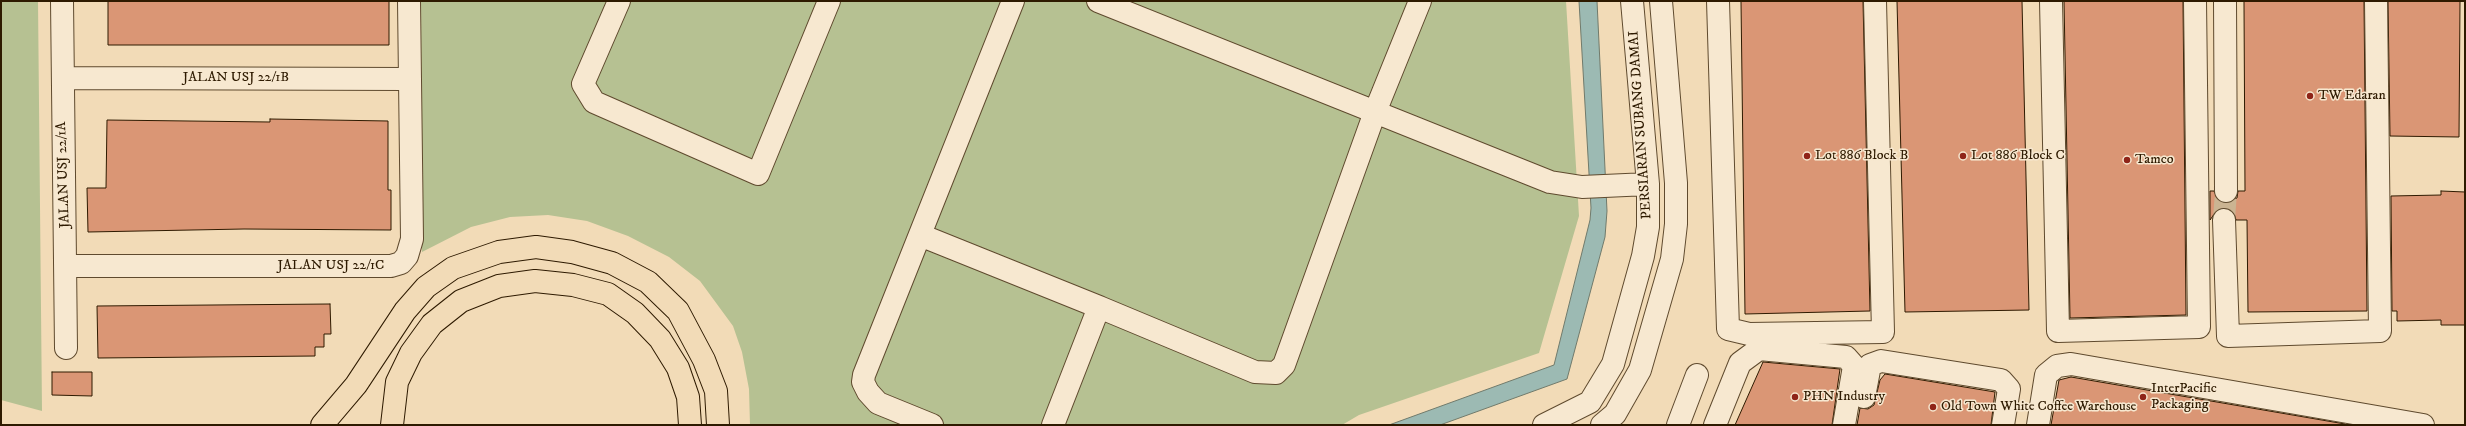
<!DOCTYPE html>
<html>
<head>
<meta charset="utf-8">
<style>
  body { margin:0 }
  #map { position:relative; width:2466px; height:426px; overflow:hidden; background:#f2dbb7; font-family:"IM FELL DW Pica",serif }
  canvas { display:block }
  .frame { position:absolute; inset:0; border:2px solid #2e1a00; pointer-events:none }
</style>
</head>
<body>
<div id="map">
<canvas width="2466" height="426"></canvas>
<div class="frame"></div>
</div>
<script>
const g = document.querySelector('canvas').getContext('2d');
g.lineJoin = 'round';
function fillPath(path, color) { g.fillStyle = color; g.fill(path, 'evenodd'); }
const toPath = rows => new Path2D(rows.map(r => 'M' + r).join(''));
function stroke(path, color, width, dash) { g.strokeStyle = color; g.lineWidth = width; g.lineCap = dash ? 'butt' : 'round'; g.setLineDash(dash || []); g.stroke(path); }
function label(font, color, halo, rows, align = 'center') {
  g.font = font + ' "IM FELL DW Pica",serif'; g.lineWidth = 3; g.setLineDash([]); g.textBaseline = 'middle'; g.strokeStyle = halo; g.fillStyle = color; for (const [text, x, y, turn = 0] of rows) {
    g.save(); g.translate(x, y); g.rotate((+turn || 0) * Math.PI / 180); g.textAlign = isNaN(turn) ? turn : align; if (halo) g.strokeText(text, 0, 0); g.fillText(text, 0, 0); g.restore();
  }
}
fillPath(toPath([
  [1,1,38,1,42,411,1,400],
  [421,1,1566,1,1579,216,1539,353,1359,415,1342,425,750,425,749,389,742,352,733,326,700,281,669,257,628,236,587,221,548,215,510,217,471,227,422,252]
]), '#b6c192');
const water = toPath([
  [1579,1,1597,1,1607,211,1605,237,1567,379,1440,425,1389,425,1554,365,1590,220,1591,208,1579,1]
]);
fillPath(water, '#9cbab3');
stroke(water, '#707a6b', 1);
const building = toPath([
  [108,1,389,1,389,45,108,45,108,1],
  [1741,1,1863,1,1870,311,1745,314,1741,1],
  [1897,1,2022,1,2029,310,1905,312,1897,1],
  [2064,1,2183,1,2186,315,2070,318,2064,1],
  [2244,1,2364,1,2367,311,2248,312,2247,220,2236,220,2234,213,2224,208,2217,210,2210,220,2210,191,2214,191,2220,202,2226,203,2237,198,2238,191,2245,191,2244,1],
  [2388,1,2460,1,2459,137,2390,136,2388,1],
  [270,119,388,121,388,190,391,190,391,230,244,229,88,232,87,188,106,188,107,120,270,122,270,119],
  [2441,191,2465,192,2465,325,2441,325,2441,320,2397,321,2397,311,2392,311,2391,196,2441,195,2441,191],
  [330,304,331,334,324,334,324,347,315,347,315,356,98,358,97,306,330,304],
  [1763,362,1840,369,1832,425,1735,425,1763,362],
  [52,372,92,372,92,396,52,395,52,372],
  [1885,374,1995,392,1991,425,1857,425,1860,408,1868,409,1874,405,1880,380,1885,374],
  [2071,377,2345,424,2345,425,2051,425,2059,380,2071,377]
]);
fillPath(building, '#da9675');
stroke(building, '#2e1a00', 1);
stroke(toPath([
  [2224,220,2226,191]
]), '#cbb492', 22, [22, 11]);
const minor = toPath([
  [62,1,66,348],
  [619,1,583,84,594,102,758,174,829,1],
  [1098,1,1550,182,1582,187,1648,184],
  [1718,1,1728,329,1749,334,1883,332,1875,1],
  [2051,1,2058,331,2199,327,2195,1],
  [2225,1,2226,191],
  [63,78,408,79],
  [2224,220,2228,336,2380,331,2376,1],
  [920,235,1099,307],
  [67,266,391,266,401,263,407,256,412,239,409,1],
  [1864,397,1870,365,1881,361,2001,380,2009,389,2003,425],
  [932,425,878,403,868,392,863,382,864,375,1013,1],
  [1053,425,1099,307,1255,372,1276,373,1284,365,1375,112,1420,1],
  [1544,425,1590,402,1613,364,1643,256,1648,227,1648,184,1632,1],
  [1602,425,1615,414,1640,370,1672,259,1676,224,1676,183,1661,1],
  [1678,425,1697,375],
  [1715,425,1740,363,1759,349,1846,357,1854,366,1844,425],
  [2038,425,2046,375,2057,366,2071,364,2423,425]
]);
const highway = toPath([
  [322,425,356,385,405,311,426,287,453,268,499,252,536,247,572,252,612,263,648,282,678,311,704,360,716,391,718,425],
  [392,425,397,382,411,353,432,324,461,301,499,286,535,281,573,285,608,294,635,313,660,339,678,368,688,397,690,425]
]);
stroke(minor, '#5f4a2e', 24);
stroke(highway, '#2e1a00', 24);
stroke(minor, '#f7e8d0', 22);
stroke(highway, '#f2dbb7', 22);
for (const [x, y, r, color] of [
  [2310,96,4,"#8f2418"],
  [1807,156,4,"#8f2418"],
  [1963,156,4,"#8f2418"],
  [2127,160,4,"#8f2418"],
  [1795,397,4,"#8f2418"],
  [2143,397,4,"#8f2418"],
  [1933,407,4,"#8f2418"]
]) { const dot = new Path2D(); dot.arc(x, y, r, 0, 2 * Math.PI); g.fillStyle = color; g.fill(dot); stroke(dot, '#f7e8d0', 1.5); }
label('14px', '#2e1a00', '#f7e8d0', [
  ["JALAN USJ 22/1B",236,78],
  ["PERSIARAN SUBANG DAMAI",1641,125,-94],
  ["JALAN USJ 22/1A",64,175,-92],
  ["JALAN USJ 22/1C",331,266]
]);
label('14px', '#2e1a00', '#f7e8d0', [
  ["TW Edaran",2318,96],
  ["Lot 886 Block B",1815,156],
  ["Lot 886 Block C",1971,156],
  ["Tamco",2135,160],
  ["InterPacific",2151,389],
  ["Packaging",2151,405],
  ["PHN Industry",1803,397],
  ["Old Town White Coffee Warehouse",1941,407]
], 'left');
</script>
</body>
</html>
